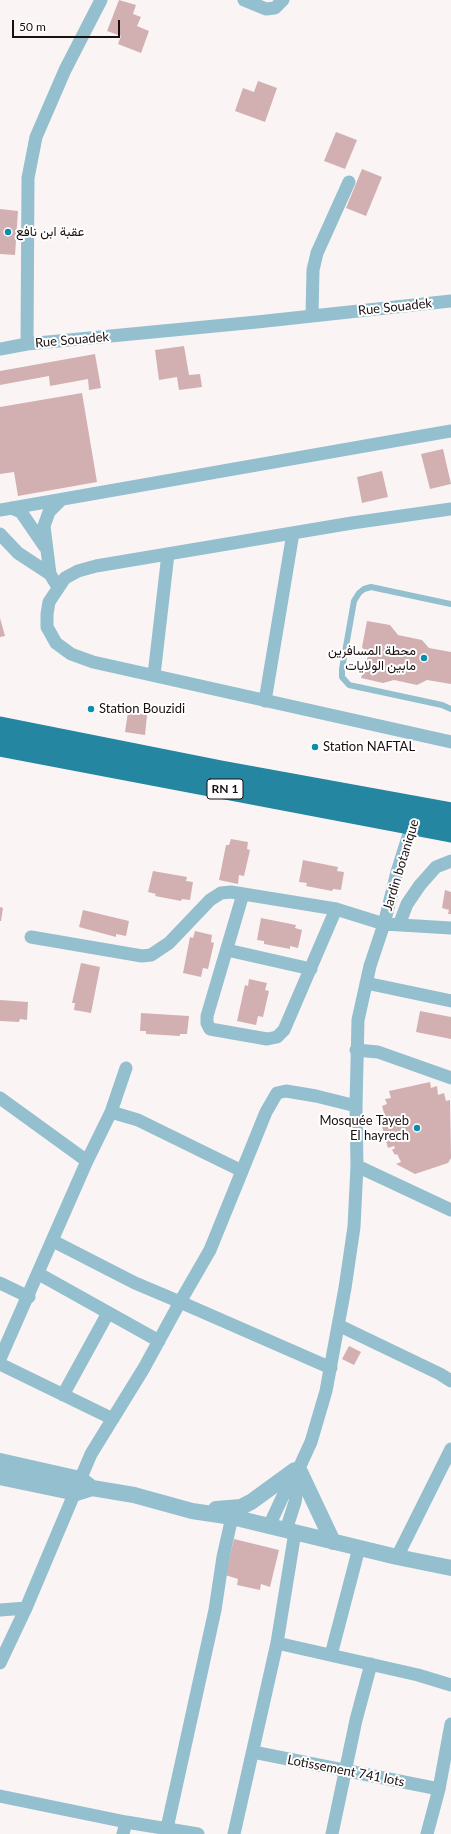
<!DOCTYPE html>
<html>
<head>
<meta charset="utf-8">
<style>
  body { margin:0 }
  #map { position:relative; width:451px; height:1834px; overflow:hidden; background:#fbf4f4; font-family:Lato,sans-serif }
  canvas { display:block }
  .scale { position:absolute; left:12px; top:20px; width:108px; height:18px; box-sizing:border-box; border:2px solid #1b0f10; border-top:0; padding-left:5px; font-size:12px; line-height:14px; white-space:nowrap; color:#1b0f10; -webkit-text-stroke:3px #fff; paint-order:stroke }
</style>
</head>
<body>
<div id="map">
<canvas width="451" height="1834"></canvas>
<div class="scale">50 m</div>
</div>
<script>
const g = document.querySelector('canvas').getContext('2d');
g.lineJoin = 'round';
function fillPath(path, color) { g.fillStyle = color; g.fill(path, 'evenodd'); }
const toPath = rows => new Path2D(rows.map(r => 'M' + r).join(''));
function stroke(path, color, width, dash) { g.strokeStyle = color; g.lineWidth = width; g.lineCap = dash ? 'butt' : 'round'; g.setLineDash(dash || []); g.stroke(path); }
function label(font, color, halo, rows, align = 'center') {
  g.font = font + ' Lato,Vazirmatn,sans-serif'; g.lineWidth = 4; g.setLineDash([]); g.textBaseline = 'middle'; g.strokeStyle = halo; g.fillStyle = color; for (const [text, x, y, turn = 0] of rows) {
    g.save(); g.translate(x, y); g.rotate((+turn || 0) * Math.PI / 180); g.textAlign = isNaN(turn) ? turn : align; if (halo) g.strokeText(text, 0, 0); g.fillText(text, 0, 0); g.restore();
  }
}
fillPath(toPath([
  [119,0,136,5,133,14,141,17,137,26,149,31,141,53,118,44,121,36,107,31],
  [258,81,277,88,265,122,235,111,243,88,254,92],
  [336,132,357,140,345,169,324,161],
  [362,169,382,177,366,216,346,208],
  [0,209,18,211,15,255,0,254],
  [184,346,189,375,200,374,202,387,179,390,177,377,159,380,155,350],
  [95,354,101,388,89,390,88,379,50,386,49,376,0,385,0,371],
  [82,393,97,482,18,496,14,472,0,474,0,407],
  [443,449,451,484,430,489,421,454],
  [382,471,388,497,362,503,357,477],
  [0,618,5,636,0,637],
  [367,621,390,625,398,635,422,640,429,648,451,652,451,684,427,680,417,685,394,680,383,683,361,678,368,656,362,647],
  [128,712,147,715,145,735,125,732],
  [231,839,248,842,247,849,250,850,244,876,239,875,238,884,219,880,226,845,229,845],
  [303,860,338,867,337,871,344,872,341,890,333,889,332,891,306,886,307,883,299,882],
  [153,871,187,877,186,881,193,882,190,900,182,899,181,901,155,896,156,894,148,892],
  [445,890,451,892,451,914,448,914,449,910,442,908],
  [0,907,3,908,1,921,0,921],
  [83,910,129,921,126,936,116,934,116,937,79,927],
  [261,918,296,925,295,928,302,930,298,948,290,946,290,949,264,944,264,941,257,940],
  [195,931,212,935,211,942,214,943,208,969,203,968,201,977,183,973,190,937,193,938],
  [81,963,100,967,91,1013,74,1010,75,1003,72,1003],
  [249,979,267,983,265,990,269,991,263,1017,258,1016,256,1025,237,1021,245,985,248,986],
  [0,1000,28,1002,27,1020,20,1019,19,1022,0,1021],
  [420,1011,451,1017,451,1039,416,1032],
  [141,1013,189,1016,187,1034,180,1034,180,1036,146,1034,146,1031,140,1031],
  [430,1082,431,1088,437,1086,438,1095,444,1093,446,1101,450,1100,451,1158,448,1163,415,1174,396,1164,401,1162,397,1154,395,1155,392,1150,395,1148,394,1146,388,1148,379,1115,384,1113,382,1106,387,1104,385,1099,391,1098,389,1091],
  [349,1346,361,1352,354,1365,342,1359],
  [234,1539,279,1550,270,1587,261,1584,260,1590,237,1585,238,1579,225,1575]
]), '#d2b0b2');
stroke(toPath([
  [451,604,371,587,364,589,359,593,354,601,342,669,342,677,349,685,442,705,451,709]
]), '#93bfcf', 6);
stroke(toPath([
  [244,0,266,9,275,8,283,0],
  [312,316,313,270,317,253,349,182],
  [27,344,28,178,36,137,65,70,101,0],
  [0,349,27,344,257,322,451,301],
  [11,508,21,512,45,547],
  [451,509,352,523,96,566,78,571,65,578,49,602,47,614,47,627,56,643,71,654,93,662,451,742],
  [0,510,451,431],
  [0,534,18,553,50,574,58,587],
  [50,574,44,526,49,512,60,501],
  [154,675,168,554],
  [265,701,293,533],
  [243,894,207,1016,207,1023,210,1029,267,1039,277,1037,284,1030,336,909],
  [399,925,407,904,420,885,436,867,451,861],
  [31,937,142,956,151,955,169,943,210,900,221,893,231,892,336,909,384,924,451,928],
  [227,950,311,969],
  [366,983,451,1001],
  [356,1050,378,1052,451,1078],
  [0,1098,87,1161],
  [111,1112,126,1068],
  [357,1166,451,1210],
  [53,1241,135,1283,180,1302,210,1250,266,1112,277,1093,286,1091,316,1096,356,1106],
  [39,1274,159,1341],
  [0,1283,29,1297],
  [338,1325,440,1374,451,1381],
  [0,1359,87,1161,111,1112,138,1120,242,1171],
  [0,1364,113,1419],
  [63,1395,108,1313],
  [269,1526,295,1470],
  [286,1530,295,1502,300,1472,300,1466,311,1442,326,1391,345,1288,354,1227,357,1166,356,1106,358,1020,370,966,384,924,397,872,414,818],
  [397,1557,451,1449],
  [0,1610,26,1608],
  [277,1643,418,1675,451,1685],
  [331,1655,359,1548],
  [0,1663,26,1608,91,1454,144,1368,180,1302,331,1368],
  [253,1752,439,1789],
  [0,1796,126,1822,198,1834],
  [167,1828,215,1610,223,1557,232,1517],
  [123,1834,126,1822],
  [234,1834,277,1643,295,1532],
  [332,1834,356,1720,371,1664],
  [427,1834,439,1789,451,1724]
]), '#93bfcf', 13);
stroke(toPath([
  [0,1461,80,1479,92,1488,134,1495,192,1511,232,1517,397,1557,451,1568],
  [300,1472,333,1542],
  [0,1477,76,1493,92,1488],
  [216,1509,241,1507,251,1502,295,1470]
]), '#93bfcf', 16);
stroke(toPath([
  [0,727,221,771,451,813],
  [0,746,451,832]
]), '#2586a2', 21);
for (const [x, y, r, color] of [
  [8,232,4,"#0d8dad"],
  [424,658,4,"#0d8dad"],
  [91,709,4,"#0d8dad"],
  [315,747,4,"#0d8dad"],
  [417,1128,4,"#0d8dad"]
]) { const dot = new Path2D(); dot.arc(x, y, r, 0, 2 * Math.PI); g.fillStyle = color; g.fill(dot); stroke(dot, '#fff', 1.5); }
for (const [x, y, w] of [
  [225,789,36]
]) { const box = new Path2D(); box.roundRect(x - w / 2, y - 10, w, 20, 3); g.fillStyle = '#fff'; g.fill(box); stroke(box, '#1b0f10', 1); }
label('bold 12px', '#1b0f10', null, [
  ["RN 1",225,789]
]);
label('13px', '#1b0f10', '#fff', [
  ["عقبة ابن نافع",16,232],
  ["محطة المسافرين",416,651,"right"],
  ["مابين الولايات",416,666,"right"],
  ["Station Bouzidi",99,709],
  ["Station NAFTAL",323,747],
  ["Mosquée Tayeb",409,1121,"right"],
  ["El hayrech",409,1136,"right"]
], 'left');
label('13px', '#1b0f10', '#fff', [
  ["Rue Souadek",395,307,-6],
  ["Rue Souadek",72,340,-5],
  ["Jardin botanique",401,865,-73],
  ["Lotissement 741 lots",346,1771,11]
]);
</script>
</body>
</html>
